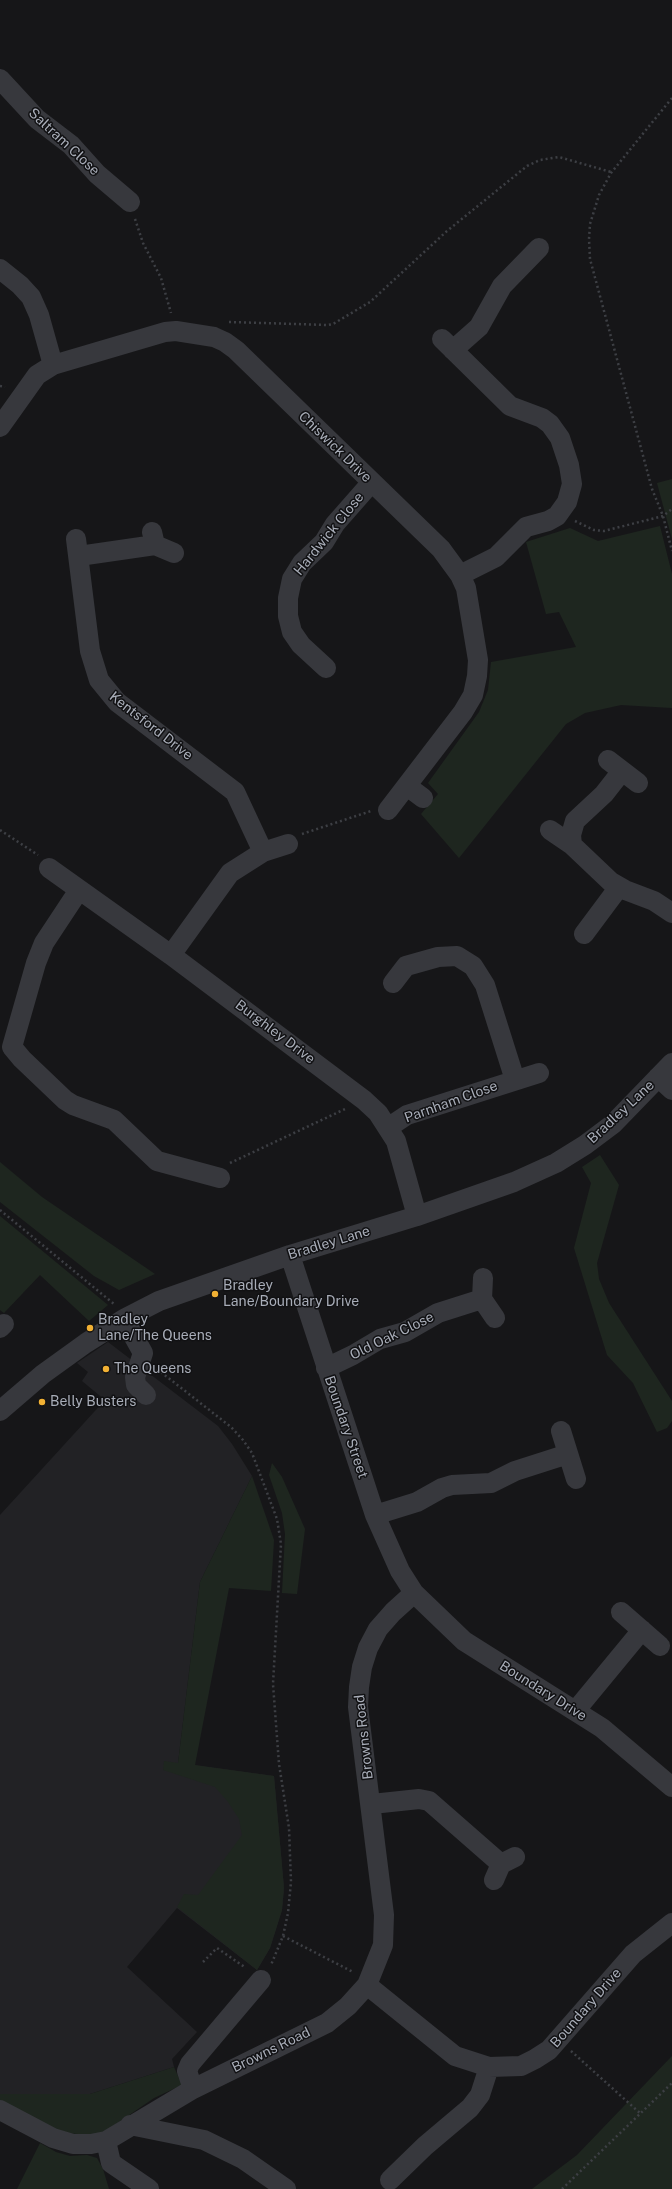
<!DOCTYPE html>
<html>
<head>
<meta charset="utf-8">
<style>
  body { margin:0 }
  canvas { display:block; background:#161618 }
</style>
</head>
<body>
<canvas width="672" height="2189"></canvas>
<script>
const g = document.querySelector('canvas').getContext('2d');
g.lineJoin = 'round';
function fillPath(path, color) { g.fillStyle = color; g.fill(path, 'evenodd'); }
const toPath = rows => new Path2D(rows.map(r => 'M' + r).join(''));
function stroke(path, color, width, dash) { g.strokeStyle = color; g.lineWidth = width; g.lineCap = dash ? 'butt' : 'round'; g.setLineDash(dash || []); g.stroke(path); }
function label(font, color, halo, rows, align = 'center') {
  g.font = font + ' "Public Sans",sans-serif'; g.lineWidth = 3; g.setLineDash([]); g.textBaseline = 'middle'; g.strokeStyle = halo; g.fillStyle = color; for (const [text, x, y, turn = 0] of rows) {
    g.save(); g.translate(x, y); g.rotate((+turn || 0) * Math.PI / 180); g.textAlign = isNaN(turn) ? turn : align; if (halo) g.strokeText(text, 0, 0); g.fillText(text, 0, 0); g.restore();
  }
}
fillPath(toPath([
  [108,1342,218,1426,232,1444,252,1476,200,1582,178,1763,274,1776,284,1888,282,1910,270,1948,257,1970,177,1908,127,1967,197,2032,172,2059,174,2067,90,2094,0,2094,0,1515,105,1400,82,1381,88,1372,77,1363]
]), '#222225');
fillPath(toPath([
  [672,479,672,539,657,483],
  [660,526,672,574,672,708,621,705,585,713,566,724,459,858,421,814,438,794,428,783,479,712,488,690,491,662,576,647,559,612,546,614,526,542,570,528,598,541],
  [600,1155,619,1185,597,1263,599,1279,609,1303,672,1401,672,1421,667,1428,657,1432,633,1383,607,1355,574,1248,591,1183,582,1167],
  [0,1162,42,1197,155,1274,119,1290,94,1276,0,1202],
  [0,1216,108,1305,89,1321,40,1275,4,1313,0,1310],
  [272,1463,282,1477,305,1529,297,1594,282,1593,285,1534,282,1513,269,1475],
  [252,1476,274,1540,271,1591,229,1588,195,1765,274,1776,284,1888,282,1910,270,1948,257,1970,177,1907,184,1894,198,1895,242,1835,239,1819,228,1802,215,1787,163,1770,164,1761,178,1763,200,1582],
  [672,2056,672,2189,532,2189,577,2155],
  [174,2067,182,2085,154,2098,106,2131,92,2135,63,2133,0,2102,0,2094,90,2094],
  [40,2143,56,2152,70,2156,87,2155,97,2158,103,2169,109,2189,17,2189]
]), '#1e261f');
stroke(toPath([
  [672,98,611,173,599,195,590,224,589,239,590,259,652,489,663,516,672,551],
  [135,219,143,243,161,278,171,313],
  [229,322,328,325,333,324,370,302,447,231,527,166,540,160,559,157,611,172],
  [0,386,5,387],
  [575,521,594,530,604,531,663,516,672,509],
  [0,830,38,855],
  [302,834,371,811],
  [230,1163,345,1109],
  [0,1210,114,1304],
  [157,1369,231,1427,243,1440,252,1453,277,1519,281,1544,273,1684,279,1764,289,1828,291,1882,288,1913,283,1936,271,1965],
  [283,1936,353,1972],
  [203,1962,217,1948,246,1968],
  [571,2051,641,2114],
  [562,2189,672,2083]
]), '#3d3f44', 2.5, [2, 3]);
stroke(toPath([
  [0,79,37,119,71,145,97,174,130,202],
  [0,269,20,285,31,297,39,315,53,365],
  [442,339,510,406,542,418,550,424,560,438,569,465,572,484,567,502,557,516,548,521,526,527,496,557,460,575],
  [453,350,479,327,502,286,539,248],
  [0,427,37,375,53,365,165,332,176,331,214,337,225,342,236,350,441,549,460,575,466,588,478,660,477,676,473,695,463,712,388,810],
  [152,532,155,545,174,553],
  [76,539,90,651,99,680,117,702,235,792,263,852,230,873,171,955],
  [79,556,155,545],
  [326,668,301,645,292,632,288,616,288,598,292,579,302,563,324,542,335,524,371,483],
  [608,760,638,783],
  [407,786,423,798],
  [550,830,572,845,611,882,625,890,654,901,672,913],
  [572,845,571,835,575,821,604,794,622,771],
  [263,852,288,844],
  [49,868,171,955,364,1100,378,1113,396,1141,417,1216],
  [584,934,619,887],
  [393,983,406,966,438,957,457,956,473,966,485,985,515,1080],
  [12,1047,22,1059,65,1100,73,1105,114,1120,157,1161,220,1178],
  [12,1047,36,963,44,943,79,890],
  [658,1077,672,1090],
  [389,1127,407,1115,539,1073],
  [290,1255,375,1515,400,1571,414,1593,464,1641,602,1728,672,1787],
  [483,1278,482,1299,495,1318],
  [124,1319,143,1353,135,1377,136,1385,146,1395],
  [0,1328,4,1324],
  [326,1368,353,1355,380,1339,405,1332,438,1313,482,1299],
  [0,1411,43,1374,86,1343,124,1319,159,1301,290,1255,417,1216,514,1182,556,1163,585,1145,613,1124,672,1063],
  [561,1431,576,1479],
  [375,1515,417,1502,442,1488,452,1485,491,1483,515,1471,568,1454],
  [621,1612,660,1646],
  [576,1710,642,1630],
  [372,1804,419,1799,429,1801,501,1864],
  [494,1880,501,1864,515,1857],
  [367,1985,455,2056,489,2067,521,2066,535,2059,549,2050,633,1954,672,1923],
  [193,2089,187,2071,190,2064,261,1980],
  [0,2110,53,2138,73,2144,91,2144,106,2141,193,2089,327,2023,348,2006,367,1985,383,1945,384,1915,358,1707,359,1687,362,1667,368,1648,378,1629,393,1612,414,1593],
  [130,2125,204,2140,243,2159,286,2189],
  [106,2141,111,2163,149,2189],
  [390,2180,425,2146,470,2108,480,2095,489,2067]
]), '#37383d', 20);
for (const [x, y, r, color] of [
  [215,1294,4,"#f2b134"],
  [90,1328,4,"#f2b134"],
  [106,1369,4,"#f2b134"],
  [42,1402,4,"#f2b134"]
]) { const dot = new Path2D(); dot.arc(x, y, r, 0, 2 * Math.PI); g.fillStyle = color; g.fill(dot); stroke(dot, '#111113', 1.5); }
label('14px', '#a8adb8', '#111113', [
  ["Saltram Close",64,142,43],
  ["Chiswick Drive",335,447,44],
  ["Hardwick Close",329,534,-51],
  ["Kentsford Drive",151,726,38],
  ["Burghley Drive",275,1032,37],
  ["Parnham Close",451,1102,-20],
  ["Bradley Lane",621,1112,-43],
  ["Bradley Lane",329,1243,-17],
  ["Old Oak Close",392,1336,-26],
  ["Boundary Street",346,1427,71],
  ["Boundary Drive",543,1691,32],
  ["Browns Road",364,1737,-96],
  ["Boundary Drive",586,2008,-49],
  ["Browns Road",271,2050,-26]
]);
label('14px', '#a8adb8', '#111113', [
  ["Bradley",223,1286],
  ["Lane/Boundary Drive",223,1302],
  ["Bradley",98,1320],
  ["Lane/The Queens",98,1336],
  ["The Queens",114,1369],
  ["Belly Busters",50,1402]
], 'left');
</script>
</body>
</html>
